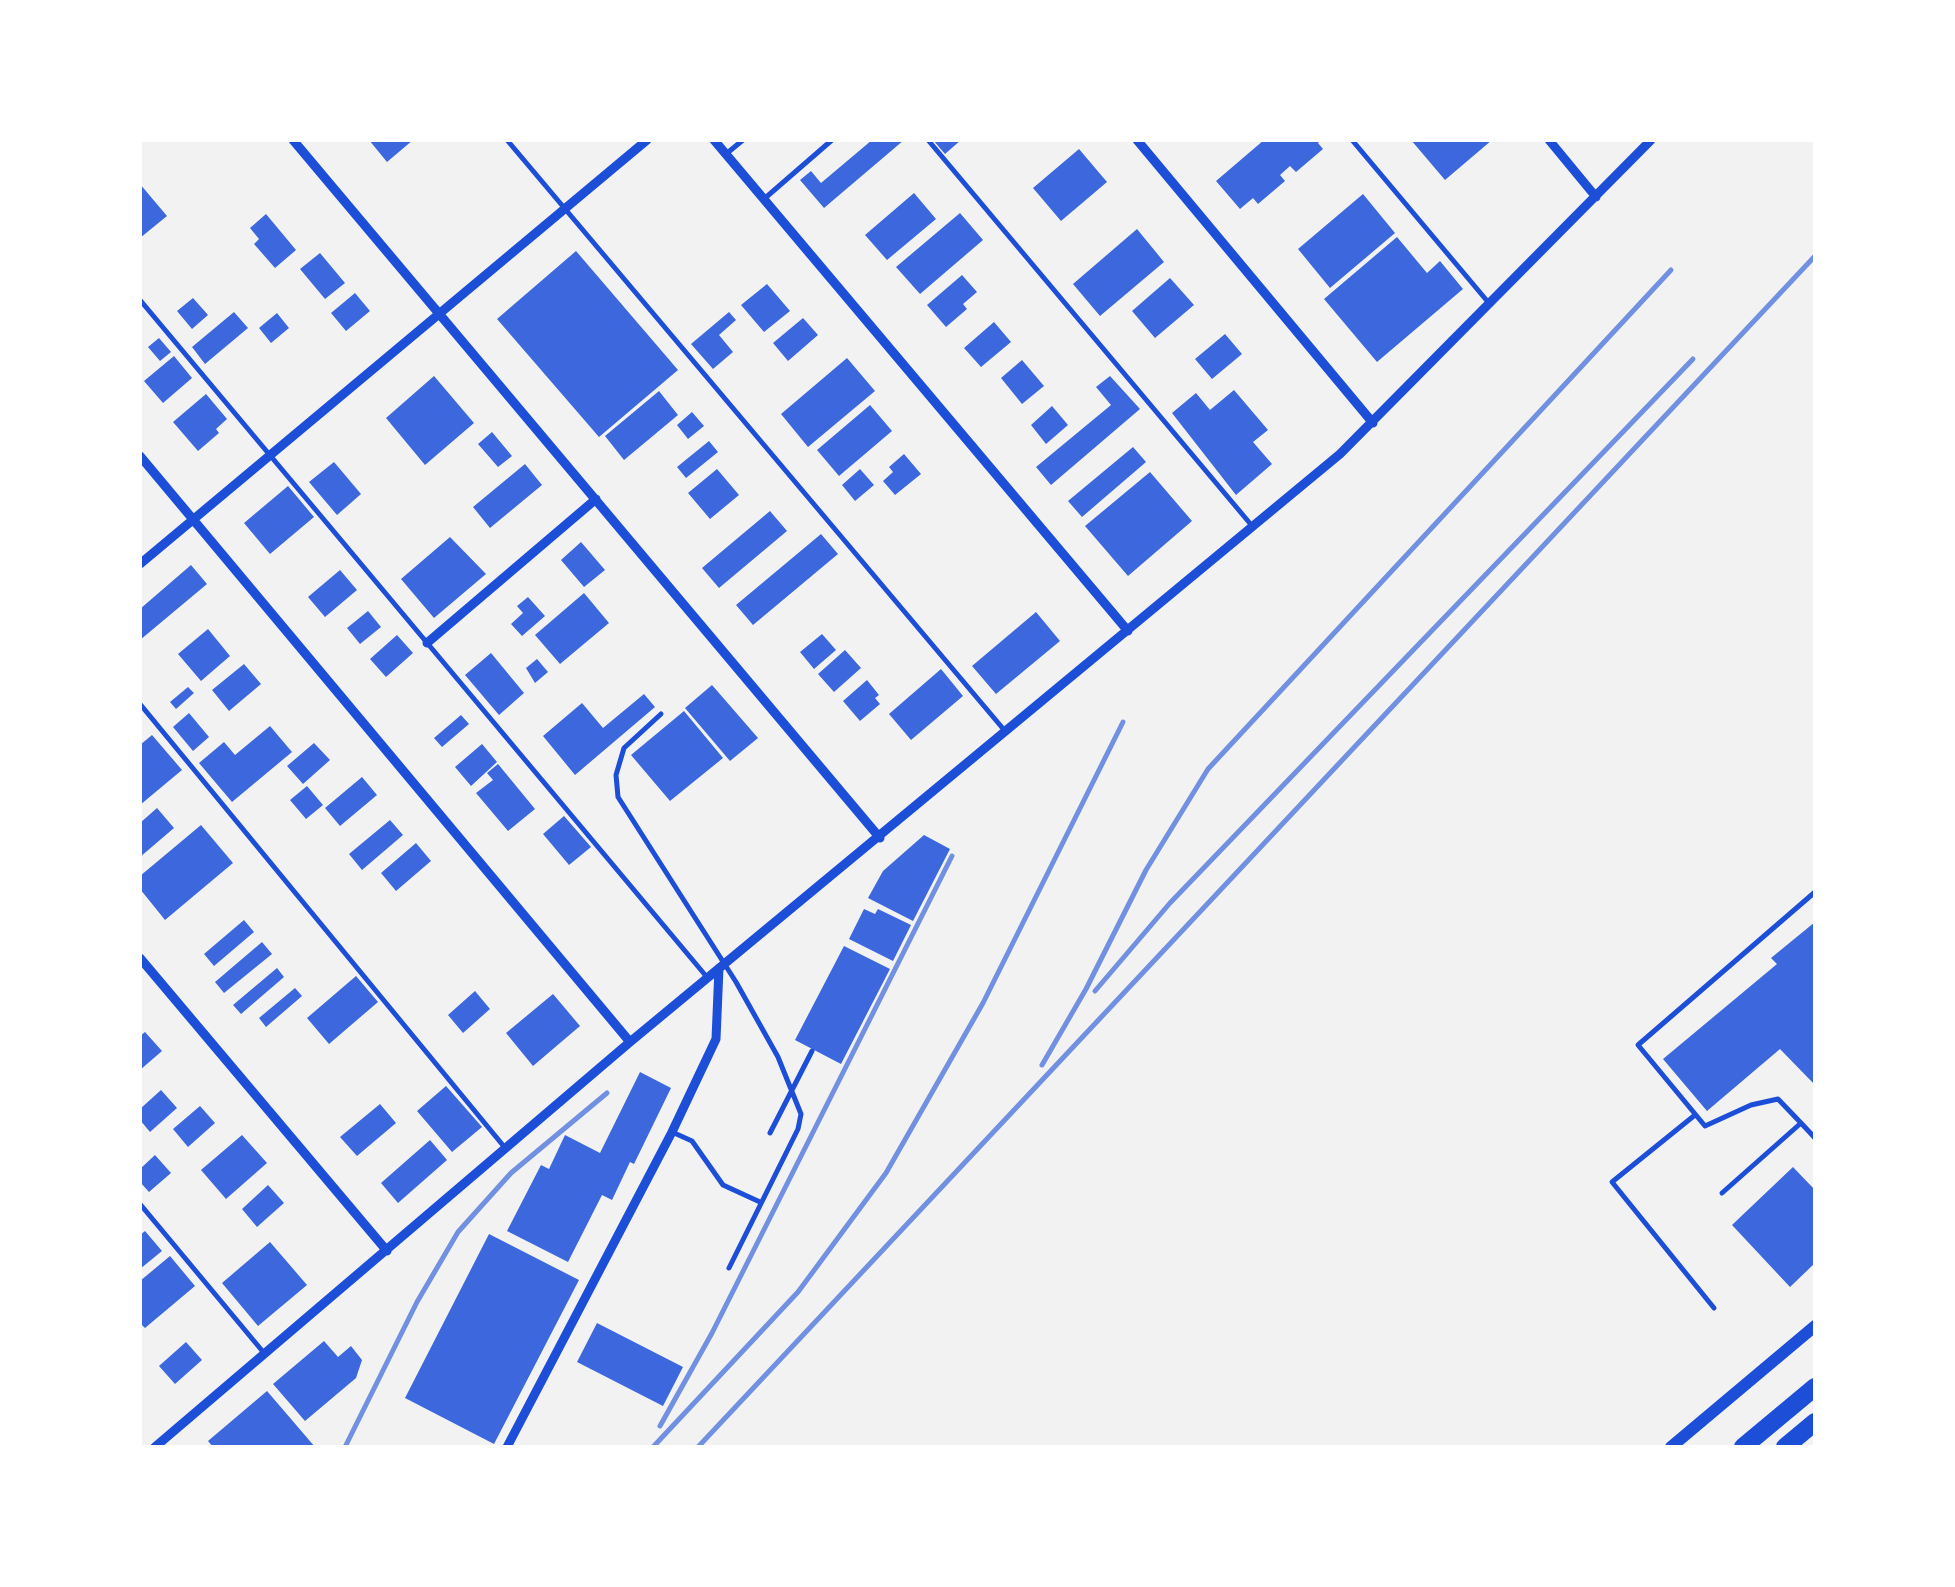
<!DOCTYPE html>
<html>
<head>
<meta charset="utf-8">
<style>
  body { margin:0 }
  #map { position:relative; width:1955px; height:1587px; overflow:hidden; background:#f2f2f2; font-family:"Work Sans",sans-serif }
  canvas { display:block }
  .frame { position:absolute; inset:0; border:142px solid #fff; pointer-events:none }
</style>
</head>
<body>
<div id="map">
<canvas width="1955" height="1587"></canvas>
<div class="frame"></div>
</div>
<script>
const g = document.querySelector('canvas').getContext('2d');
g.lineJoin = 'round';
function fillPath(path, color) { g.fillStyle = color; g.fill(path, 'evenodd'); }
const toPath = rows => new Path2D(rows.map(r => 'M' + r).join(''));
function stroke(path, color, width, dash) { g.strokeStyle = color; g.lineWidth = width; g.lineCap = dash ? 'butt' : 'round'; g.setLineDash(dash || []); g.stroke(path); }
fillPath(toPath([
  [369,140,413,140,387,162],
  [872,140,904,140,824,208,800,180,811,171,821,183],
  [933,140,961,140,945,154],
  [1264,140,1321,140,1318,143,1323,149,1296,172,1290,166,1280,175,1285,181,1258,204,1253,198,1240,209,1216,181],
  [1411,140,1492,140,1445,180],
  [1079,149,1107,182,1061,221,1033,188],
  [140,184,167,216,140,238],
  [914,193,936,219,887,260,865,235],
  [1363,194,1395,233,1330,288,1298,249],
  [960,213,983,240,920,294,896,267],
  [266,214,296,250,275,268,254,244,259,239,250,228],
  [1137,229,1164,262,1100,316,1073,284],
  [1397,237,1427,273,1440,261,1463,289,1377,362,1324,299],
  [576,251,678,370,599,437,497,319],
  [320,253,345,283,325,299,300,269],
  [962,275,977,292,963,304,967,309,946,327,927,305],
  [1170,278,1194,305,1155,338,1132,311],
  [767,284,790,311,764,332,741,305],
  [355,293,370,311,346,331,331,313],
  [193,298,208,315,192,329,177,311],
  [234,312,248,328,205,364,192,347],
  [729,312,736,320,719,335,733,352,713,369,691,344],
  [277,313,289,328,271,343,259,328],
  [803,318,818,335,788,361,773,343],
  [994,322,1011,342,981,367,964,348],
  [1225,334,1242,354,1212,379,1195,359],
  [159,338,171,352,160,361,148,347],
  [174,356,192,378,163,403,144,381],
  [847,358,875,391,808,447,781,414],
  [1022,360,1044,386,1022,404,1001,378],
  [434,376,474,423,425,465,386,418],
  [1110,376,1140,409,1051,485,1036,467,1111,405,1096,387],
  [1234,390,1268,430,1253,442,1272,464,1236,495,1172,413,1196,393,1210,410],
  [659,391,678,415,624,460,605,436],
  [206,394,227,419,216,429,219,433,198,451,173,422],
  [870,405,892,431,839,476,817,450],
  [1052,406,1068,425,1046,444,1031,425],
  [692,412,704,426,688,439,677,425],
  [492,432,512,456,498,467,478,444],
  [709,441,718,452,686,478,677,467],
  [1133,447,1146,462,1082,517,1068,501],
  [904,454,921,474,895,495,883,481,893,472,889,467],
  [334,462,361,494,337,515,309,482],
  [525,464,542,485,490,528,473,507],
  [717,469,739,495,710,519,688,493],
  [860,469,874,485,855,501,842,485],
  [1150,472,1192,521,1128,576,1085,526],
  [288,486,314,517,270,554,244,523],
  [770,511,787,531,719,588,702,568],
  [821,534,838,554,753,625,736,605],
  [450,537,486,574,434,618,401,579],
  [581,542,605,570,584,587,561,560],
  [191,565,207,584,140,640,140,609],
  [340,570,357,590,325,617,308,597],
  [584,593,609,623,560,664,535,635],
  [528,597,545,616,522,636,511,624,523,613,517,606],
  [368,611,381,627,360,644,347,628],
  [1036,612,1060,641,996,694,972,666],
  [208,629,230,656,201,681,178,654],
  [822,634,836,650,814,669,800,652],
  [397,635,413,653,386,677,370,659],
  [845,650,861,668,834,692,818,674],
  [491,653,524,693,499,715,465,675],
  [537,659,548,672,535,683,526,668],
  [244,664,261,684,229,711,212,690],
  [941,669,963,696,911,740,889,714],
  [867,680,879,695,875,698,880,704,860,721,843,701],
  [712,685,758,738,730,761,685,708],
  [188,687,194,693,176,709,170,702],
  [644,694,655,707,575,775,543,736,582,703,603,728],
  [684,711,723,758,670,801,631,755],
  [189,713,209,737,193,751,173,727],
  [461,715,469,724,442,747,434,738],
  [270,726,292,752,232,802,199,763,224,742,235,755],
  [152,735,182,770,140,805,140,745],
  [314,743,330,760,303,784,287,766],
  [482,744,497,762,471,786,455,767],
  [498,764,535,809,508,831,476,793,493,780,487,773],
  [362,777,377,795,340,826,325,808],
  [307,786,323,805,306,819,290,800],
  [157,808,174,828,140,857,140,823],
  [564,816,591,847,569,865,543,834],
  [390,820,403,835,362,870,349,854],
  [201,825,233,863,165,920,140,889,140,876],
  [924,835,950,849,913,921,868,898,883,871],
  [416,843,431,861,396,891,381,873],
  [864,909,875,914,878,909,911,925,893,961,849,939],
  [244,920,254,932,214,966,204,954],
  [1815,922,1815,1085,1780,1049,1707,1111,1663,1059,1777,964,1771,958],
  [262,942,272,954,224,993,215,982],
  [844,946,890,969,841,1064,795,1040],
  [277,968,284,977,241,1014,233,1005],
  [356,976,378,1002,329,1044,307,1018],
  [295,988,302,996,266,1027,259,1018],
  [475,991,490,1009,463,1033,448,1015],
  [553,994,580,1026,533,1066,506,1033],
  [145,1032,162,1051,140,1070,140,1036],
  [640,1072,671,1088,634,1164,630,1162,612,1200,602,1195,568,1262,507,1231,541,1165,549,1169,565,1135,600,1153],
  [446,1086,482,1127,452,1152,417,1111],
  [161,1090,177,1108,150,1132,140,1120,140,1109],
  [380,1104,396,1123,357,1156,340,1137],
  [200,1106,215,1123,188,1147,173,1129],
  [242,1135,267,1163,226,1199,201,1170],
  [430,1140,447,1160,398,1203,381,1183],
  [155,1155,171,1173,149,1192,140,1182,140,1169],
  [1793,1167,1815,1190,1815,1263,1790,1287,1732,1225],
  [268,1185,284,1203,257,1227,242,1209],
  [145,1231,162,1251,140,1269,140,1235],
  [489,1234,579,1280,494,1444,405,1398],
  [270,1242,307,1285,258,1326,222,1283],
  [170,1256,195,1286,145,1328,140,1323,140,1281],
  [597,1323,683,1367,663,1406,577,1362],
  [324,1341,338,1357,351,1346,362,1360,356,1378,305,1421,273,1384],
  [186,1342,202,1360,175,1384,159,1366],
  [267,1391,315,1447,213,1447,208,1441]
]), '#3d67dc');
stroke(toPath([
  [507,140,1005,731],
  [928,140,1253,527],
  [1352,140,1488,302],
  [726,154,743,140],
  [764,199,832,140],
  [140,300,706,976],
  [140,704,506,1149],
  [661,714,624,748,616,775,618,797,736,982,778,1057,801,1114,798,1129,729,1268],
  [1695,1115,1612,1182,1714,1308],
  [1801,1123,1778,1099,1751,1105,1705,1126,1638,1045,1815,892],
  [672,1132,692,1141,723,1185,760,1202],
  [770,1133,812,1051],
  [1722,1193,1801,1123,1815,1138],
  [140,1204,264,1353]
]), '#1d4ed8', 5);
stroke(toPath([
  [293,140,880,838],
  [714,140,1128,631],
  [1137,140,1373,423],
  [1549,140,1596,197],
  [140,456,630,1042],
  [140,564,647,140],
  [427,643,596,499],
  [140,958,387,1251],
  [155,1447,630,1042,1340,454,1651,140],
  [507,1447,672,1132,716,1039,719,968]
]), '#1d4ed8', 9);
stroke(toPath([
  [1671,1447,1815,1326]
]), '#1d4ed8', 12);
stroke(toPath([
  [1743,1447,1815,1387],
  [1785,1447,1815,1422]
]), '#1d4ed8', 18);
stroke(toPath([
  [1095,991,1170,903,1693,359],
  [1042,1065,1086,989,1146,870,1208,769,1671,270],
  [660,1426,712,1333,952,856],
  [345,1447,417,1302,458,1232,511,1173,607,1093],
  [653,1447,798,1292,886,1173,983,1003,1123,722],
  [698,1447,1815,256]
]), '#7290e2', 5);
</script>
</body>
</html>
